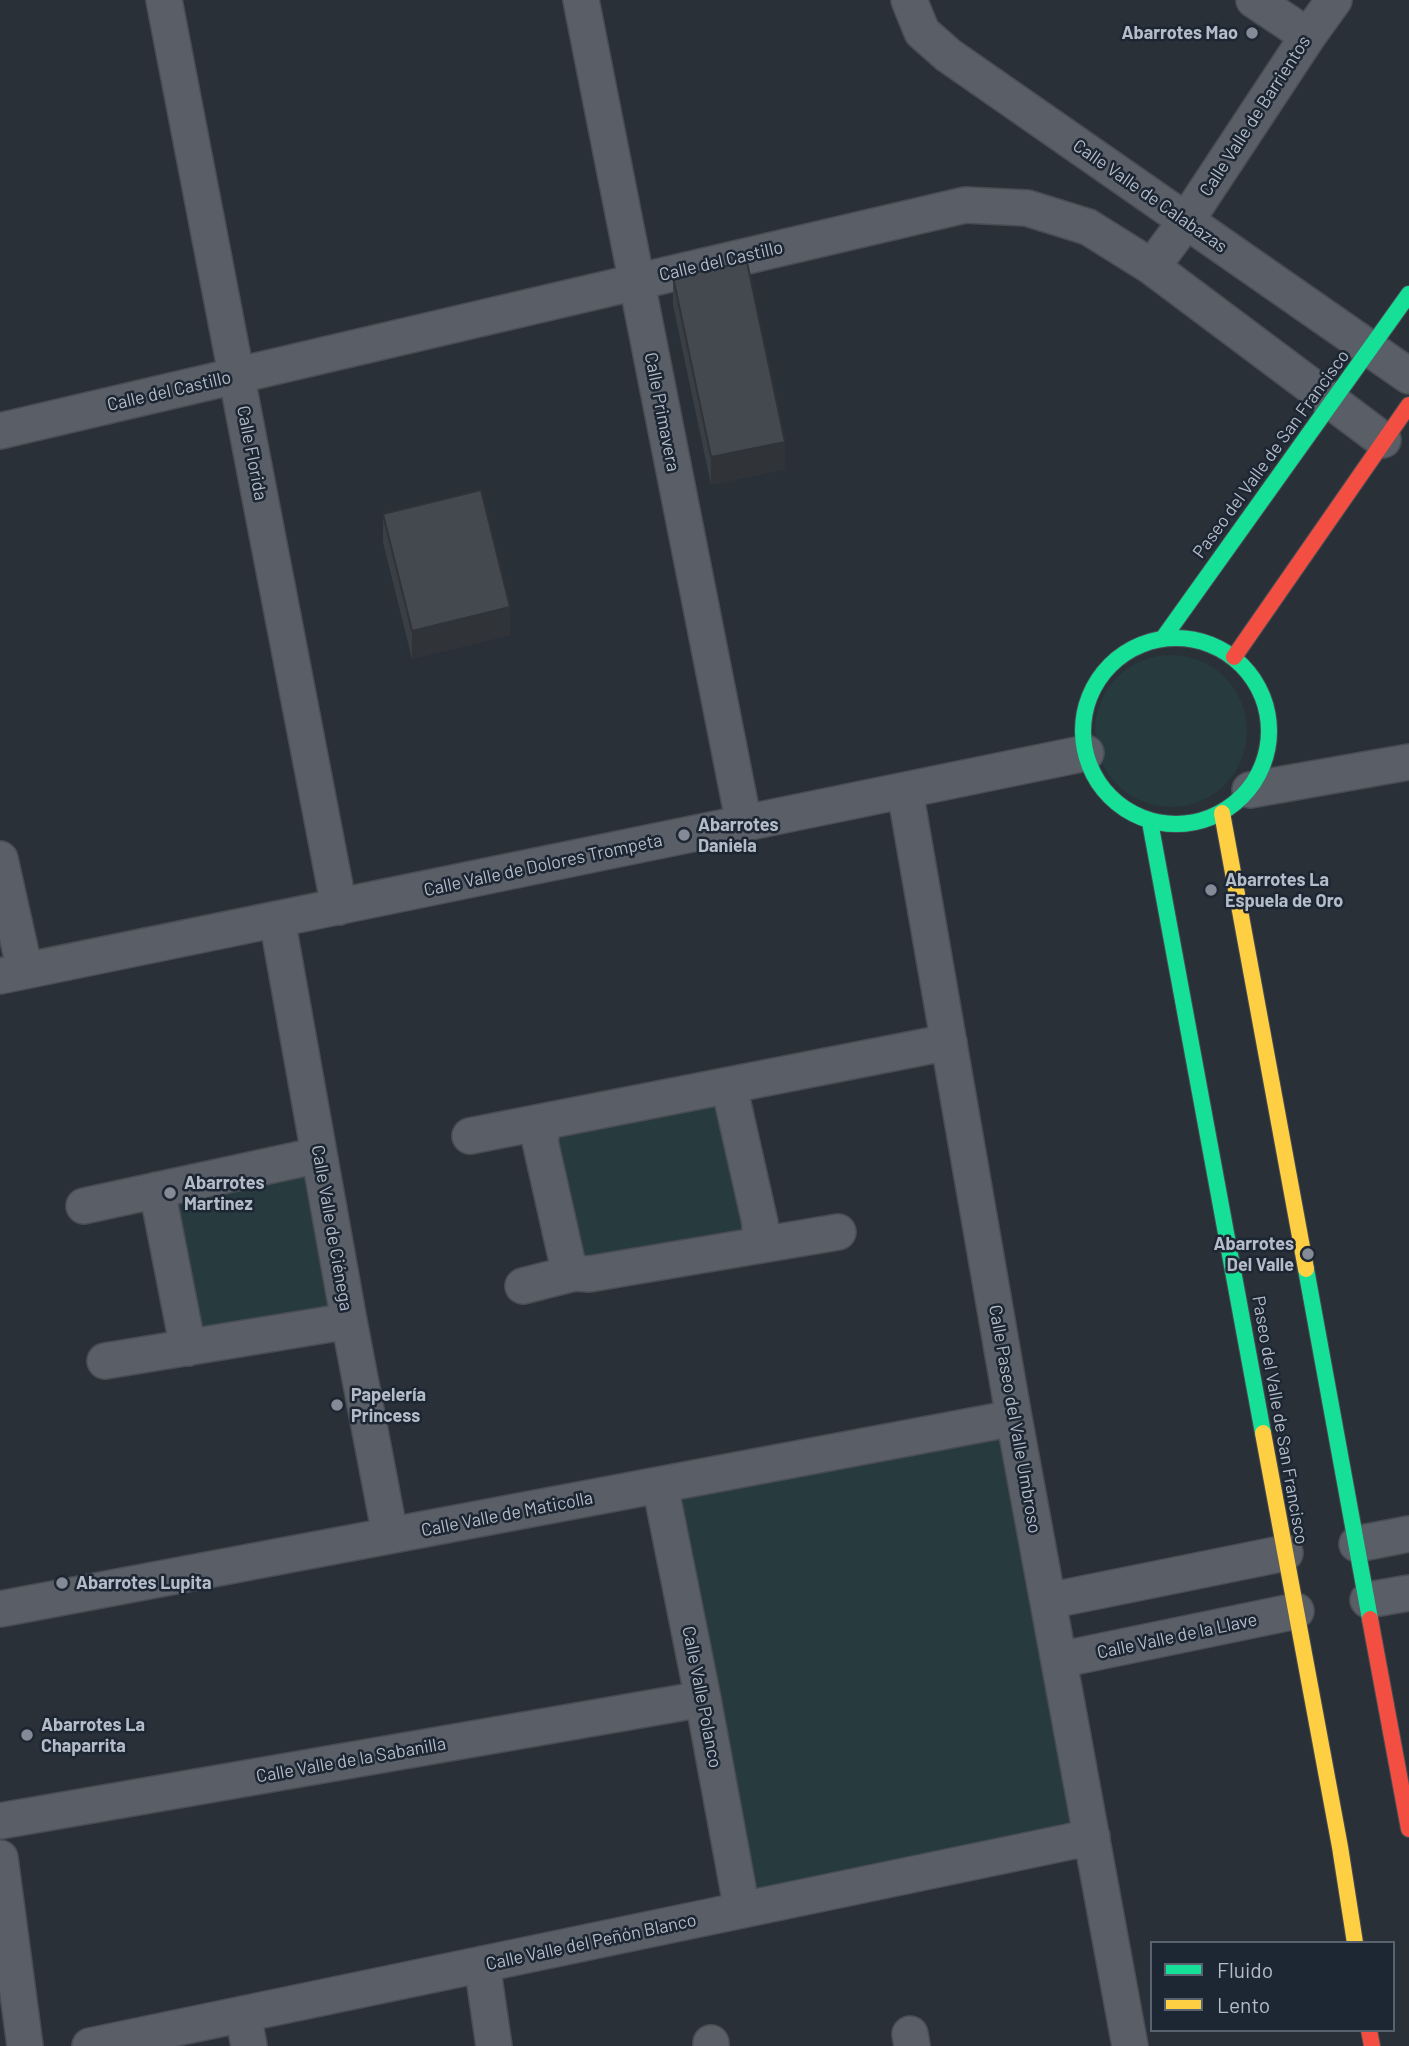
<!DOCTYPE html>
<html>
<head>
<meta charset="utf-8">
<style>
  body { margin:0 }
  #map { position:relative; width:1409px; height:2046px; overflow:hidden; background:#2a3038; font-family:Barlow,sans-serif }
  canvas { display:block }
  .legend { position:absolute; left:1150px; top:1941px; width:245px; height:91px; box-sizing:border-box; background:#1d2633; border:2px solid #59626f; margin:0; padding:9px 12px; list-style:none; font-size:21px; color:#b4bcc9 }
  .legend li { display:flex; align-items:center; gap:14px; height:35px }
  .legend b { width:35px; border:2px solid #59626f }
</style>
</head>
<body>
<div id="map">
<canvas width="1409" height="2046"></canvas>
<ul class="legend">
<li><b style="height:9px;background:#16e098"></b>Fluido</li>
<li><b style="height:9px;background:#ffcf43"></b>Lento</li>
</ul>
</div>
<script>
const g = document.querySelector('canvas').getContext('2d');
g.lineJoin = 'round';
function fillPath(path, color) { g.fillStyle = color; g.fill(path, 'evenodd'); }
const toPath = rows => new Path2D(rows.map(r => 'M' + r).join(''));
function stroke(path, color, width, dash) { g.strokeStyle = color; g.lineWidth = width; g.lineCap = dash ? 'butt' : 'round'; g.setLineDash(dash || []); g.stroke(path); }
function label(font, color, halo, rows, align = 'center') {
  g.font = font + ' Barlow,sans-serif'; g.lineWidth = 5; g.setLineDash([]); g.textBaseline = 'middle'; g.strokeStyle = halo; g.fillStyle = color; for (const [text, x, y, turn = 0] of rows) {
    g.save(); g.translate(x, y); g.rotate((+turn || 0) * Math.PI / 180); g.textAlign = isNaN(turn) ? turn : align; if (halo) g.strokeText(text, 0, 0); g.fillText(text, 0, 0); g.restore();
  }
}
fillPath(toPath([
  '1095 731a76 76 0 1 1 152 0a76 76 0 1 1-152 0Z',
  [729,1086,760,1244,574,1273,544,1122],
  [319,1158,347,1313,190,1343,161,1191],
  [1014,1418,1092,1837,742,1910,660,1485]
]), '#273a3e');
const street = toPath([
  [164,0,339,907],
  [581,0,744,824],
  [909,0,922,32,948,55,1409,376],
  [1254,0,1308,36],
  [1152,267,1186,221,1308,36,1334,0],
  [0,431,965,205,1027,208,1088,227,1152,267,1383,440],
  [1250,790,1409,762],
  [905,791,1014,1418,1130,2046],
  [0,859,25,971],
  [277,919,349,1321,390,1535],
  [0,976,1086,753],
  [729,1086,760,1223,760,1244],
  [544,1122,540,1141,567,1261,574,1273],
  [470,1136,949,1042],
  [157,1190,188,1348],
  [84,1206,319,1155],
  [523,1286,574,1273,589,1274,838,1232],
  [105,1361,349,1321],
  [660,1485,703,1699,742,1910],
  [1357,1544,1409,1534],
  [1368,1600,1409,1593],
  [1048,1601,1285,1553],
  [0,1609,1014,1418],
  [1059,1660,1296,1611],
  [0,1821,703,1699],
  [0,1858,25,2046],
  [482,1964,494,2046],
  [243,2014,249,2046],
  [910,2034,912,2046],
  [711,2043,711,2046],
  [90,2046,1092,1837]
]);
const fast = toPath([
  [1164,637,1409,294],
  '1083 731a93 93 0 1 1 186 0a93 93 0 1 1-186 0Z',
  [1150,822,1263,1433],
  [1306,1269,1370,1619]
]);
const slow = toPath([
  [1222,813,1306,1269],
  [1263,1433,1340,1847,1355,1943]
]);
const jam = toPath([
  [1234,657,1409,405],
  [1370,1619,1409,1829],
  [1369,2030,1372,2046]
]);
stroke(street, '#484c53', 38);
stroke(fast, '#484c53', 18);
stroke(slow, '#484c53', 18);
stroke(jam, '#484c53', 18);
stroke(street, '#5a5e66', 35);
stroke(fast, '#16e098', 16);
stroke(slow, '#ffcf43', 16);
stroke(jam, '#f24e42', 16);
fillPath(toPath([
  [673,277,785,469,711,485,673,305],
  [383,514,510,635,412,659,383,542]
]), '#3a3f45');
fillPath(toPath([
  [785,442,785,469,711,485,711,457],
  [510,607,510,635,412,659,412,631]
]), '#303338');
const building = toPath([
  [747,262,785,442,711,457,673,277,747,262],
  [481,490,510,607,412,631,383,514,481,490]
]);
fillPath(building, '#444950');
stroke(building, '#303338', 2);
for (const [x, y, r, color] of [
  [1252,33,7,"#848b96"],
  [684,835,7,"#848b96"],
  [1211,890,7,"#848b96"],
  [170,1193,7,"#848b96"],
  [1308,1254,7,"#848b96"],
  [337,1405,7,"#848b96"],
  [62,1583,7,"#848b96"],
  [27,1735,7,"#848b96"]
]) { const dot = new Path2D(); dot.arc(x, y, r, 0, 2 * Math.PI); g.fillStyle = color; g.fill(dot); stroke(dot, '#1d2633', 2.5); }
label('bold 18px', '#b4bcc9', '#1d2633', [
  ["Abarrotes Mao",1238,33,"right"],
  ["Abarrotes",698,825],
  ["Daniela",698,846],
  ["Abarrotes La",1225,880],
  ["Espuela de Oro",1225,901],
  ["Abarrotes",184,1183],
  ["Martinez",184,1204],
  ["Abarrotes",1294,1244,"right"],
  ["Del Valle",1294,1265,"right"],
  ["Papelería",351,1395],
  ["Princess",351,1416],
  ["Abarrotes Lupita",76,1583],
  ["Abarrotes La",41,1725],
  ["Chaparrita",41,1746]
], 'left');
label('18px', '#b4bcc9', '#1d2633', [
  ["Calle Valle de Barrientos",1255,116,-57],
  ["Calle Valle de Calabazas",1150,196,35],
  ["Calle del Castillo",721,261,-13],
  ["Calle del Castillo",169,391,-13],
  ["Calle Primavera",662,412,79],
  ["Calle Florida",252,453,79],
  ["Paseo del Valle de San Francisco",1271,454,-54],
  ["Calle Valle de Dolores Trompeta",543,865,-12],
  ["Calle Valle de Ciénega",332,1228,80],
  ["Calle Paseo del Valle Umbroso",1015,1419,80],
  ["Paseo del Valle de San Francisco",1280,1420,80],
  ["Calle Valle de Maticolla",507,1514,-11],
  ["Calle Valle de la Llave",1177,1636,-12],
  ["Calle Valle Polanco",702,1697,79],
  ["Calle Valle de la Sabanilla",351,1760,-10],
  ["Calle Valle del Peñón Blanco",591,1942,-12]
]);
</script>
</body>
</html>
